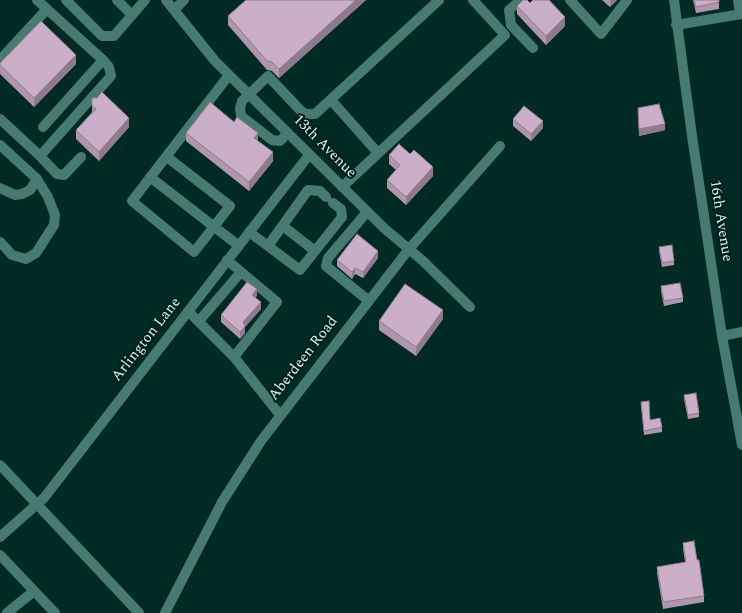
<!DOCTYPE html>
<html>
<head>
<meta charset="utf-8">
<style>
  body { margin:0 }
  canvas { display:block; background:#002b25 }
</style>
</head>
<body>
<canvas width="742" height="613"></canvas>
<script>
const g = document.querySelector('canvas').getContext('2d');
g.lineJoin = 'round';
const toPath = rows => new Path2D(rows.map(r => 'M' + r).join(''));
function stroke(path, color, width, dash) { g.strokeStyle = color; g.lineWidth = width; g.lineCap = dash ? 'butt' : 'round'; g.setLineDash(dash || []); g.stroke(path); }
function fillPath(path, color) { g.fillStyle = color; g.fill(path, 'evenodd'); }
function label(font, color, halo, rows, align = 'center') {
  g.font = font + ' Spectral,serif'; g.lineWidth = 4; g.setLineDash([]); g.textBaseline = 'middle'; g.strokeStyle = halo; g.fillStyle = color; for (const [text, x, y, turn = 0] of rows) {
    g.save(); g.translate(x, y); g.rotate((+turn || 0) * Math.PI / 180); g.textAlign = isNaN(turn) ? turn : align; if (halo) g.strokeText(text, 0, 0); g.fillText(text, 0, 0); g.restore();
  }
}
stroke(toPath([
  [66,0,102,36,114,36,145,0],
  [117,0,132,15],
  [166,0,215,61,384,228,423,261,470,307],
  [521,0,509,10,511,25,533,48],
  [570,0,601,34,627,0],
  [674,0,692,136,722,336,742,445],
  [738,0,740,14],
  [174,10,184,0],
  [676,25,742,14],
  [0,60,47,9],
  [331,100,378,153],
  [0,119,40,156,111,76,109,67,103,60,37,0],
  [43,127,103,60],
  [288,133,280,141,272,140,241,116,240,108,242,101,268,76,301,111,306,114,315,114,439,0],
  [0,145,37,179,48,197,55,215,54,225,36,253,26,259,12,255,0,242],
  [40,156,57,174,64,175,81,157],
  [167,157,230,206,194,252,132,201,229,75],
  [150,177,239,246],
  [342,187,505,35,473,0],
  [0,188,15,195,22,194,30,190,37,179],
  [367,212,328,258,326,266,369,301],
  [283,226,315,251,342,217,341,209,333,203],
  [249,232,268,246],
  [315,251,300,270,268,246,308,190,320,191,326,197],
  [188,311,234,357,277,302,227,260],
  [199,321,241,272],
  [722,336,742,332],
  [234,357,280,415],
  [0,465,139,613],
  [0,537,44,498,309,155],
  [0,555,55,613],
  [7,613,34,591],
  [165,613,222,502,261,441,409,249,500,146]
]), '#477a70', 10);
fillPath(toPath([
  [246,0,366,0,279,78,272,71,267,70,228,25,228,16],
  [602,0,617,0,610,7],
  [693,0,719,0,719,9,696,13],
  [530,3,565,26,546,45,517,14,517,6],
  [0,63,76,64,34,107,0,74],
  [92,98,129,127,99,161,76,139,76,130,92,112],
  [638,108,665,130,639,136],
  [513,119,543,128,531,141,513,126],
  [186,133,258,141,273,161,249,191,186,141],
  [389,155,433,176,406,205,387,188,387,180,396,170,389,164],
  [659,247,674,261,674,265,662,267,659,251],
  [378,258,363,278,355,274,352,279,337,266,337,260],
  [661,286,683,298,683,302,664,306,661,291],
  [257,296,255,297,261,309,245,327,245,333,240,339,221,322,221,315],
  [443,319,416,356,379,330,379,321],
  [684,395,699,413,699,417,688,419,684,399],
  [641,402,650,420,662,427,662,432,644,435],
  [683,543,704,596,704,602,663,609,657,573,657,567,685,562,683,549]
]), '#af96ac');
fillPath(toPath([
  [356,0,366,0,279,78,279,69],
  [610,0,617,0,610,7],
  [565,17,565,26,546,45,546,36],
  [76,55,76,64,34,107,34,98],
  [129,118,129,127,99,161,99,152],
  [543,121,543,128,531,141,531,134],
  [665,124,665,130,639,136,639,129],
  [258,133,258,142,254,138],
  [273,152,273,161,249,191,249,182],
  [433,167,433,176,406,205,406,197],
  [378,251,378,258,363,278,363,272],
  [355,268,355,274,352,279,352,272],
  [257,289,257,296,252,302,252,295],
  [261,302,261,309,245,327,245,333,240,339,240,332,243,322],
  [443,310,443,319,416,356,416,347]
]), '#8e7a8c');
const building = toPath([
  [246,0,356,0,279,69,272,62,267,61,228,16,246,0],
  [523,0,527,0,530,3,533,0,549,0,565,17,546,36,517,6,523,0],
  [694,0,719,0,719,2,696,7,694,0],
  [41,21,76,55,34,98,0,65,0,63,41,21],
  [102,92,129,118,99,152,76,130,96,109,92,106,92,98,97,98,102,92],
  [210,102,234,122,237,117,258,133,254,138,273,152,249,182,186,133,210,102],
  [659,104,665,124,639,129,638,108,659,104],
  [524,106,543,121,531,134,513,119,524,106],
  [399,144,410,154,414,150,433,167,406,197,387,180,400,165,389,155,399,144],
  [357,234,378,251,363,272,355,268,352,272,337,260,357,234],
  [672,245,674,261,662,263,659,247,672,245],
  [247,282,257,289,252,295,261,302,243,322,245,326,240,332,221,315,247,282],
  [680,283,683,298,664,301,661,286,680,283],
  [405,284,443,310,416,347,379,321,405,284],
  [696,393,699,413,688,415,684,395,696,393],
  [649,401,650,420,660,418,662,427,644,431,641,402,649,401],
  [694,541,697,560,699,560,704,596,663,602,657,567,686,562,683,543,694,541]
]);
fillPath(building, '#cbaec8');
stroke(building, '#8e7a8c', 1);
label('15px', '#dbf1ec', '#00201b', [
  ["13th Avenue",324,147,45],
  ["16th Avenue",720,221,81],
  ["Arlington Lane",147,340,-52],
  ["Aberdeen Road",304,359,-52]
]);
</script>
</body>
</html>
